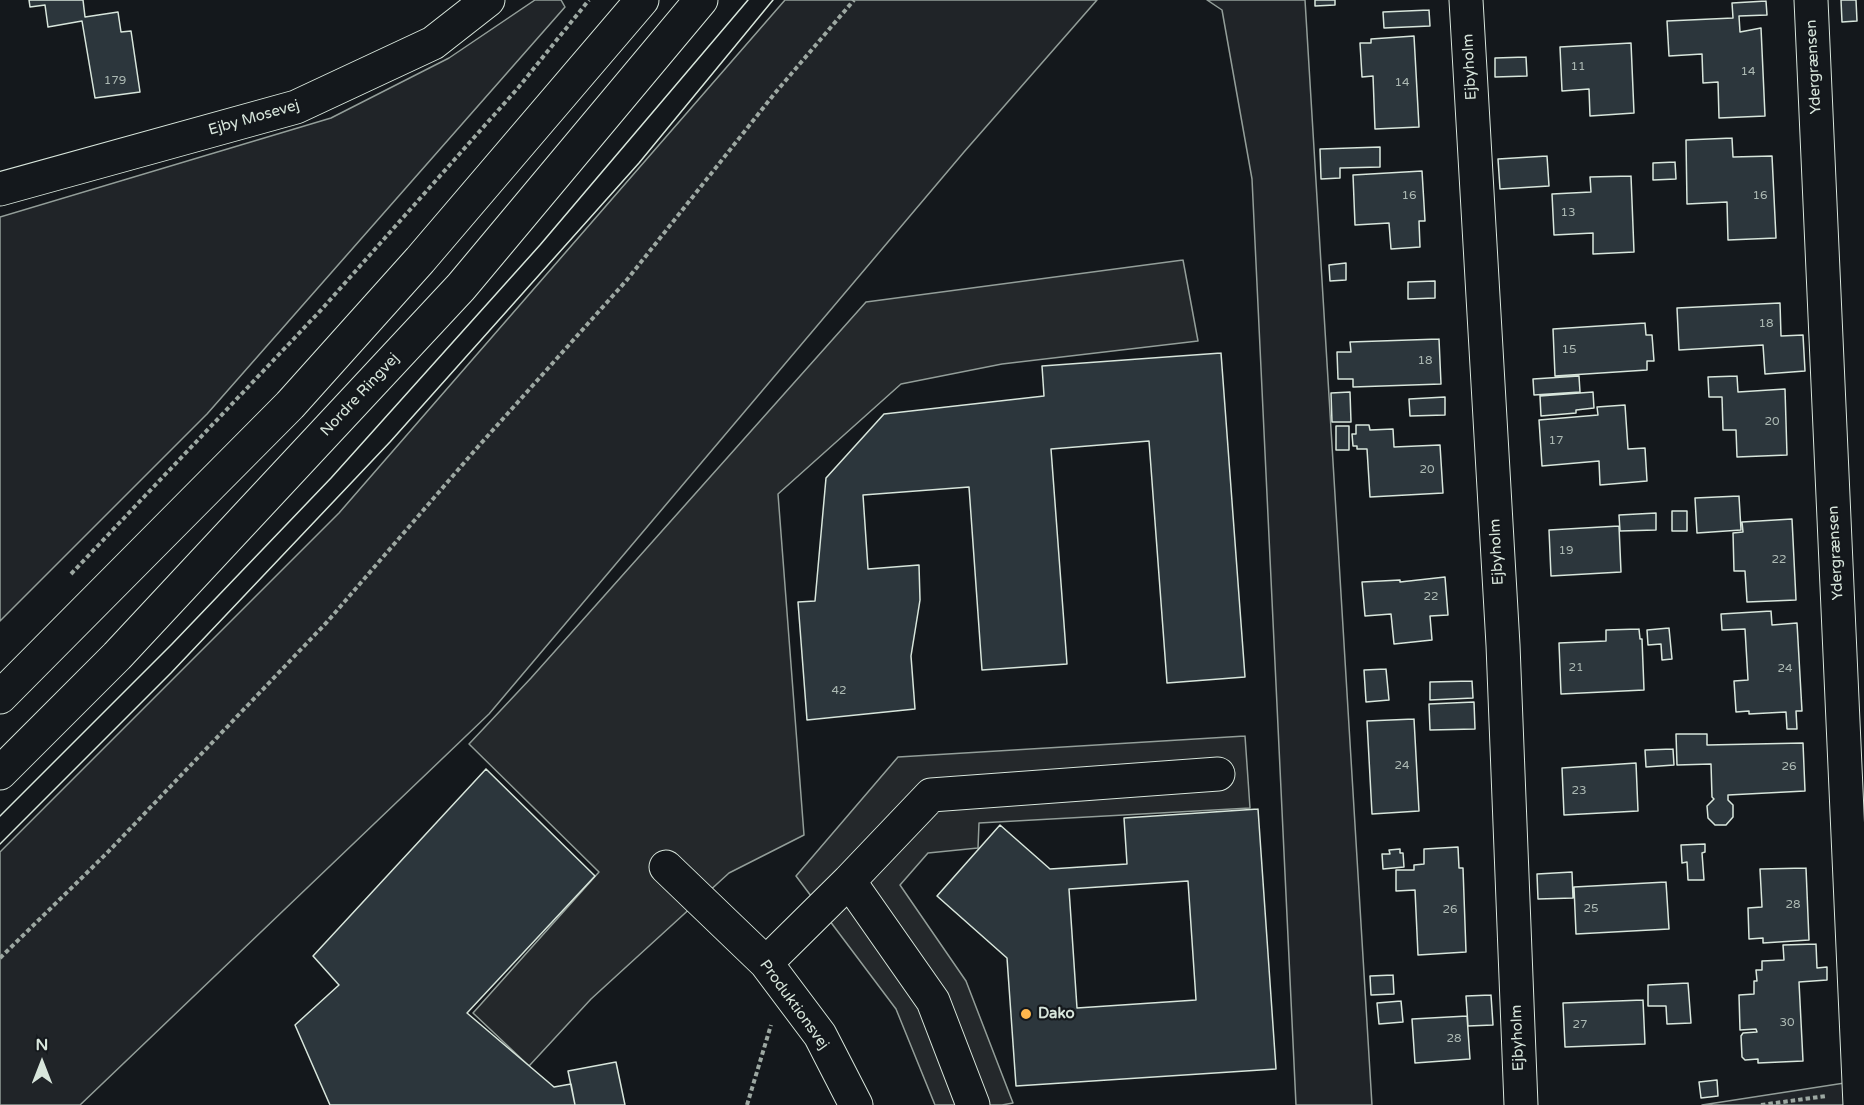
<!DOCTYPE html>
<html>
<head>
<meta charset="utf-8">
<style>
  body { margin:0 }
  #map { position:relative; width:1864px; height:1105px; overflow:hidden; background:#14181c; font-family:"Varela Round",sans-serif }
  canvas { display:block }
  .north { position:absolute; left:12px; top:1033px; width:60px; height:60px; -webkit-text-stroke:4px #14181c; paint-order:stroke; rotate:0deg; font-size:16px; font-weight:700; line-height:24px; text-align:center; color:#d8e6dc }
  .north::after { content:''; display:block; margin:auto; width:21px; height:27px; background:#d8e6dc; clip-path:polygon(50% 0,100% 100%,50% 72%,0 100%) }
</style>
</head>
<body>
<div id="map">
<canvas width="1864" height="1105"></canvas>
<div class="north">N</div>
</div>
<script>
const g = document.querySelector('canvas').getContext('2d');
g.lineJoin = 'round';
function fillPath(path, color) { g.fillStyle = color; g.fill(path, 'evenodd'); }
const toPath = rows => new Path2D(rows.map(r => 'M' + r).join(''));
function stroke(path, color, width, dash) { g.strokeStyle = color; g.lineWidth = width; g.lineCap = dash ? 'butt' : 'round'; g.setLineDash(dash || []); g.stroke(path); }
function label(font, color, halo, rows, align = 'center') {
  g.font = font + ' "Varela Round",sans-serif'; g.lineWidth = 4.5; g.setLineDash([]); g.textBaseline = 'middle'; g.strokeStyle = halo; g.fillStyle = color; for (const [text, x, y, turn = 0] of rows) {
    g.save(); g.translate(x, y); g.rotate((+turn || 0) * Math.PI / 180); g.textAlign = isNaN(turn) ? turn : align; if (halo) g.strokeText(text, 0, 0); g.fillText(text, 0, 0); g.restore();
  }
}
const green = toPath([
  [535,0,561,0,565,7,207,414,0,621,0,217,331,118,449,58,535,0],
  [785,0,1097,0,964,152,489,714,80,1105,0,1105,0,852,339,513,785,0],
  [1207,0,1305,0,1372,1105,1296,1105,1252,179,1222,10,1207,0],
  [1864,1080,1864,1105,1702,1105,1864,1080]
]);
fillPath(green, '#202428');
stroke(green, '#939e99', 1.5);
const parking = toPath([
  [1183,260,1198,341,1002,364,901,384,778,494,804,835,729,873,591,999,529,1066,473,1013,599,872,469,744,531,678,866,302,1183,260],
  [1245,736,1250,808,979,823,978,848,928,853,900,885,966,981,1013,1103,1002,1105,935,1105,896,1009,796,876,898,757,1245,736]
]);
fillPath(parking, '#24282b');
stroke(parking, '#939e99', 1.5);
const building = toPath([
  [29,0,83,0,85,17,118,12,121,32,131,31,140,92,95,98,82,21,48,27,45,5,30,7,29,0],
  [1315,0,1335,0,1335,5,1315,6,1315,0],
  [1841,0,1856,0,1857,21,1842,22,1841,0],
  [1766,1,1767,15,1739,16,1740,32,1761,28,1765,116,1719,118,1718,82,1703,83,1702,54,1669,56,1667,21,1733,18,1732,3,1766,1],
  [1429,10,1430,26,1384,28,1383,12,1429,10],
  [1414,36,1419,127,1375,129,1373,76,1362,77,1360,43,1371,43,1371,39,1414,36],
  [1631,43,1634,113,1590,116,1589,89,1562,91,1560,47,1631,43],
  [1526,57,1527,76,1495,77,1495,58,1526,57],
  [1732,138,1733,157,1772,156,1776,238,1728,240,1727,202,1687,204,1686,140,1732,138],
  [1380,147,1380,167,1340,168,1340,178,1321,179,1320,149,1380,147],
  [1547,156,1549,186,1500,189,1498,159,1547,156],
  [1675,162,1676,179,1653,180,1653,163,1675,162],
  [1422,171,1425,221,1419,221,1420,247,1391,249,1389,223,1355,225,1353,175,1422,171],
  [1631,176,1634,252,1593,254,1593,233,1554,235,1552,194,1591,192,1590,177,1631,176],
  [1346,263,1346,280,1330,281,1329,265,1346,263],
  [1435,281,1435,298,1408,299,1408,282,1435,281],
  [1780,303,1781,336,1803,335,1805,371,1765,374,1763,345,1679,350,1677,308,1780,303],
  [1645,323,1646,335,1652,335,1654,361,1647,361,1647,370,1555,376,1553,329,1645,323],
  [1439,339,1441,384,1353,387,1353,379,1338,379,1337,352,1351,352,1350,342,1439,339],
  [1221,353,1245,677,1167,683,1149,441,1051,449,1067,664,982,670,969,487,863,495,868,569,919,565,920,600,911,656,915,709,807,720,798,602,815,601,826,478,884,414,1044,396,1042,366,1221,353],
  [1579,376,1580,392,1534,395,1533,379,1579,376],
  [1737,376,1738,392,1785,389,1787,455,1737,457,1736,430,1723,430,1722,397,1709,397,1708,377,1737,376],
  [1350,392,1351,422,1332,422,1331,393,1350,392],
  [1593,392,1594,408,1576,410,1576,413,1541,416,1540,396,1593,392],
  [1445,397,1445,415,1410,416,1409,399,1445,397],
  [1625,405,1628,449,1645,448,1647,481,1600,485,1599,461,1542,466,1539,420,1598,415,1597,407,1625,405],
  [1356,425,1369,425,1370,430,1393,429,1394,447,1440,445,1443,493,1370,497,1367,449,1357,449,1357,446,1353,446,1352,434,1356,434,1356,425],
  [1336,426,1349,426,1349,450,1336,450,1336,426],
  [1739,496,1741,530,1697,533,1695,498,1739,496],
  [1672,511,1687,511,1687,531,1672,531,1672,511],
  [1656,513,1656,530,1620,531,1619,515,1656,513],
  [1792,519,1796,600,1747,602,1745,571,1734,571,1733,533,1743,532,1742,522,1792,519],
  [1619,526,1621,572,1551,576,1549,530,1619,526],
  [1445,577,1448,615,1430,616,1432,640,1394,644,1391,614,1365,616,1362,582,1400,580,1400,582,1445,577],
  [1771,611,1772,625,1797,623,1802,711,1796,711,1797,729,1787,729,1786,712,1749,714,1749,711,1736,712,1734,681,1748,680,1745,629,1722,630,1721,614,1771,611],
  [1669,628,1672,659,1662,660,1661,644,1648,645,1647,630,1669,628],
  [1639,629,1640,639,1642,639,1644,690,1561,694,1559,643,1606,641,1606,630,1639,629],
  [1386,669,1389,700,1366,702,1364,670,1386,669],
  [1472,681,1473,698,1430,700,1430,682,1472,681],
  [1474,702,1475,729,1430,730,1429,704,1474,702],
  [1414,719,1419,811,1372,814,1367,721,1414,719],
  [1676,734,1707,734,1707,745,1803,743,1805,791,1728,795,1728,800,1733,805,1733,817,1726,825,1715,825,1708,818,1707,806,1714,799,1712,797,1711,764,1677,765,1676,734],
  [1673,749,1674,765,1646,767,1645,750,1673,749],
  [1636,763,1638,811,1564,815,1562,768,1636,763],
  [486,769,595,876,467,1013,554,1087,571,1084,575,1105,330,1105,295,1025,339,985,313,956,486,769],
  [1258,809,1276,1069,1016,1086,1007,958,937,896,1000,825,1050,869,1127,864,1124,818,1258,809],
  [1188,881,1196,1000,1077,1008,1069,889,1188,881],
  [1705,844,1705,852,1702,853,1704,880,1688,880,1687,862,1682,863,1681,845,1705,844],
  [1458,847,1459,868,1463,868,1466,952,1418,955,1415,890,1396,891,1396,870,1414,870,1414,865,1424,864,1424,849,1458,847],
  [1400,849,1400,853,1403,853,1404,867,1383,869,1382,854,1390,854,1389,850,1400,849],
  [1806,868,1809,940,1763,943,1763,938,1749,939,1748,908,1762,907,1760,869,1806,868],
  [1572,872,1573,898,1538,899,1537,874,1572,872],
  [1666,882,1669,929,1576,934,1574,887,1666,882],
  [1816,944,1817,968,1827,967,1827,980,1799,982,1803,1061,1758,1063,1758,1059,1745,1060,1742,1057,1741,1036,1743,1033,1757,1032,1756,1029,1740,1030,1739,995,1754,994,1754,981,1757,981,1756,970,1762,970,1762,961,1784,960,1783,945,1816,944],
  [1393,975,1394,994,1371,995,1370,976,1393,975],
  [1688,983,1691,1023,1667,1024,1666,1006,1648,1006,1648,985,1688,983],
  [1491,995,1493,1025,1468,1026,1466,996,1491,995],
  [1643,1000,1645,1044,1565,1047,1563,1003,1643,1000],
  [1401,1001,1403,1022,1379,1024,1377,1003,1401,1001],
  [1467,1016,1470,1059,1415,1063,1412,1019,1467,1016],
  [616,1062,625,1105,575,1105,568,1071,616,1062],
  [1717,1080,1718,1096,1701,1098,1699,1082,1717,1080]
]);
fillPath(building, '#2c363c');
stroke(building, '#d8e6dc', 1.5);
const minor = toPath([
  [1466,0,1503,645,1521,1105],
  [1811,0,1860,1105],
  [0,189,296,107,433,43,488,0],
  [666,867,766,963,820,1035,856,1105],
  [849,881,933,1001,973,1105],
  [766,963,849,881,931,795,1218,774]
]);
const major = toPath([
  [0,697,290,405,420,260,642,0],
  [0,773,117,656,461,287,701,0]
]);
stroke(minor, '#d8e6dc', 35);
stroke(major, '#d8e6dc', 35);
stroke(toPath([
  [71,574,321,310,518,88,589,0],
  [0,958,107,853,327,622,476,449,626,281,775,93,854,0],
  [747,1105,771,1025],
  [1761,1105,1826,1096]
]), '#9da8a2', 4, [4.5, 3]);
stroke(minor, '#14181c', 33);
stroke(major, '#14181c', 33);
stroke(toPath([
  [0,816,172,644,331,478,540,245,748,0],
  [0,844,171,673,390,442,639,163,773,0]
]), '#d8e6dc', 1.5);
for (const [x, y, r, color] of [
  [1026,1014,6,"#ffb74d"]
]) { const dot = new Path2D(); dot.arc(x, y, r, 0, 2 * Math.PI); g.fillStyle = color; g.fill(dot); stroke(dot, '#14181c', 2); }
label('12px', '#adbab4', null, [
  ["11",1578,67],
  ["14",1748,72],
  ["179",115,81],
  ["14",1402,83],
  ["16",1409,196],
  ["16",1760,196],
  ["13",1568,213],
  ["18",1766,324],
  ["15",1569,350],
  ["18",1425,361],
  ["20",1772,422],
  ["17",1556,441],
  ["20",1427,470],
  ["19",1566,551],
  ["22",1779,560],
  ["22",1431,597],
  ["21",1576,668],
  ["24",1785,669],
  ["42",839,691],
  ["24",1402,766],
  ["26",1789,767],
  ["23",1579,791],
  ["28",1793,905],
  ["25",1591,909],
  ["26",1450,910],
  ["30",1787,1023],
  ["27",1580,1025],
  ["28",1454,1039]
]);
label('15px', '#d8e6dc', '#14181c', [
  ["Ejbyholm",1470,67,-93],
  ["Ydergrænsen",1814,67,-93],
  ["Ejby Mosevej",254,118,-16],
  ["Nordre Ringvej",360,395,-47],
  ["Ejbyholm",1497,552,-93],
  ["Ydergrænsen",1836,553,-93],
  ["Produktionsvej",794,1005,54],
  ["Ejbyholm",1518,1038,-92]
]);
label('bold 15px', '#d8e6dc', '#14181c', [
  ["Dako",1038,1014]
], 'left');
</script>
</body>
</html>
